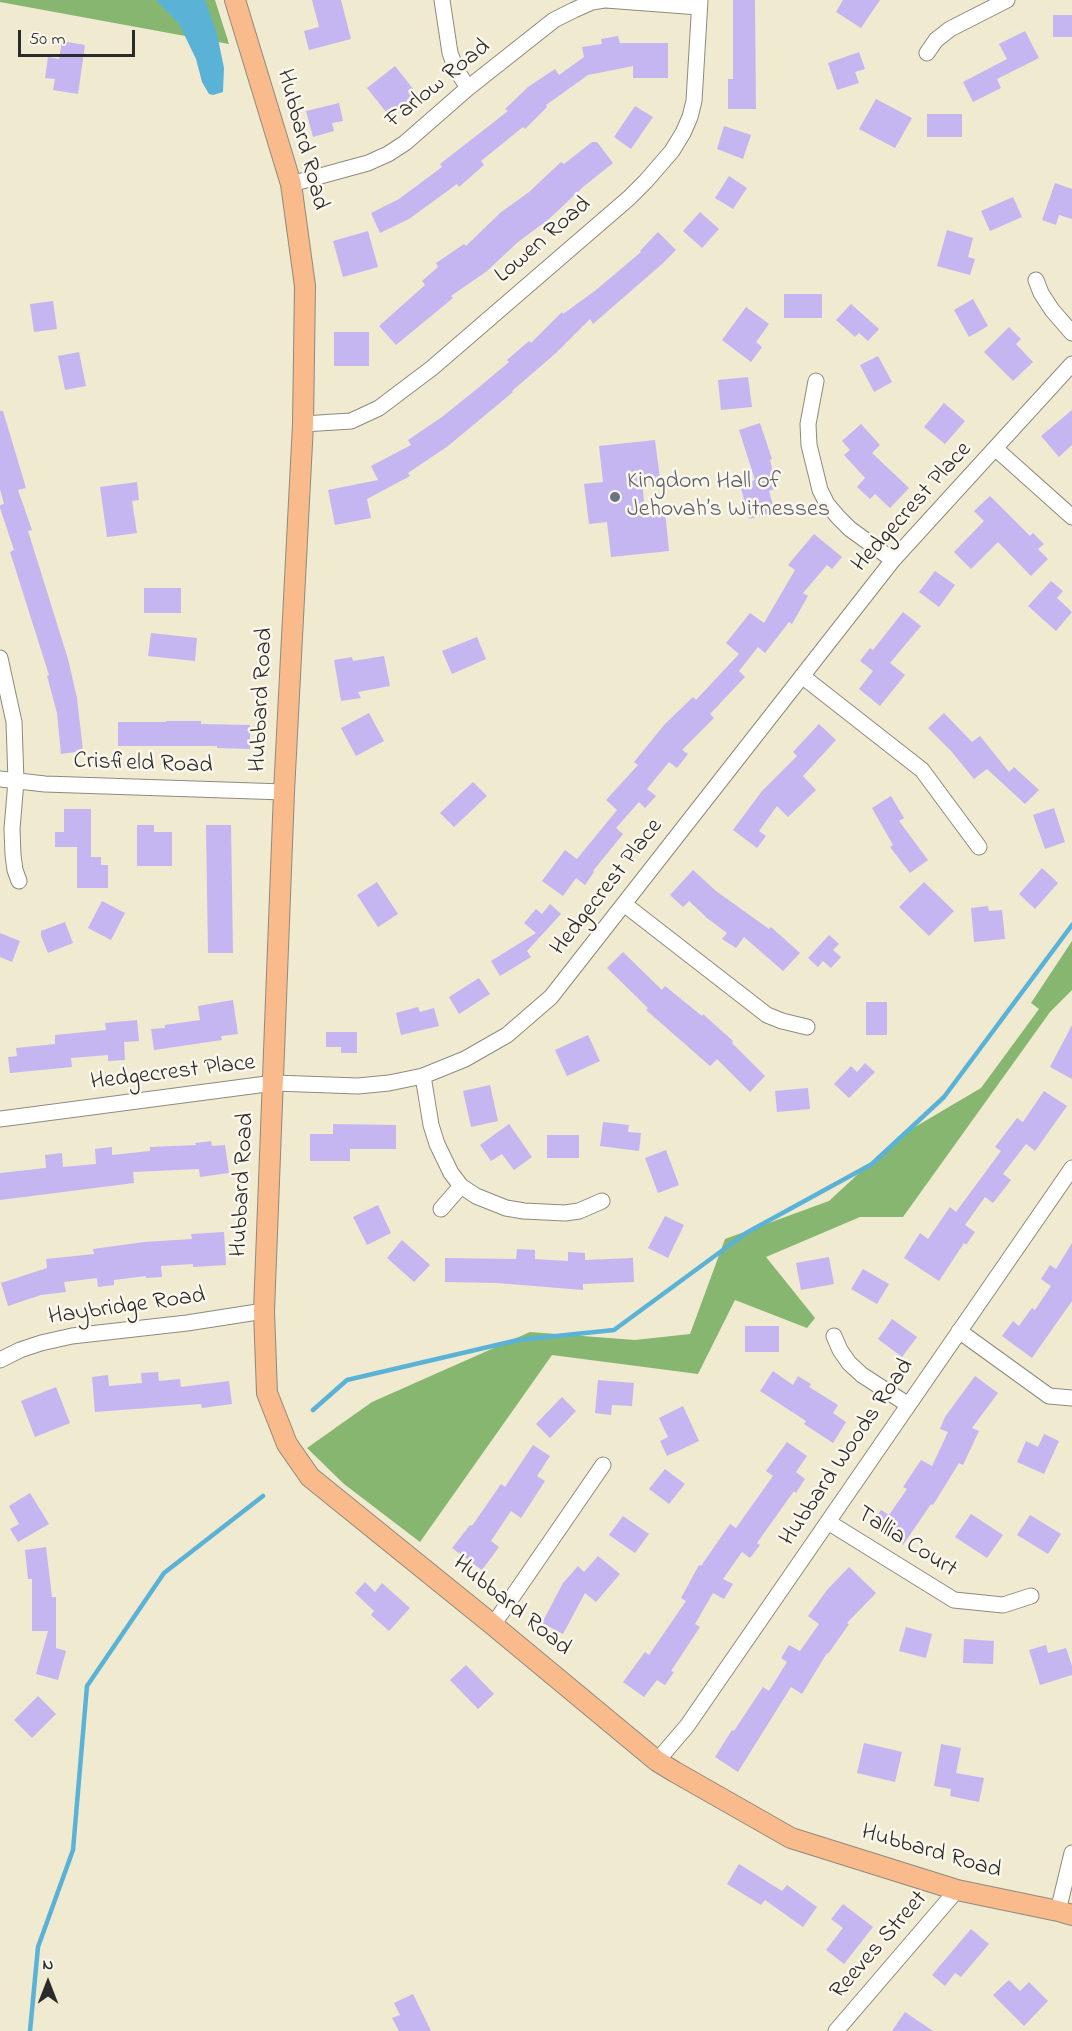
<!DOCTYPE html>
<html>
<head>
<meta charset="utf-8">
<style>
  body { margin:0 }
  #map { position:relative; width:1072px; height:2031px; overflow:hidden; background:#f0ead0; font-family:"Indie Flower",sans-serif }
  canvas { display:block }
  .north { position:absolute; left:18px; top:1953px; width:60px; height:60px; -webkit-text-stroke:4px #fbf7ec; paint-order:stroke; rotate:0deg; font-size:16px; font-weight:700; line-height:24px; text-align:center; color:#2b2b2b }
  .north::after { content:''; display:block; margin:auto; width:21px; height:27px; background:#2b2b2b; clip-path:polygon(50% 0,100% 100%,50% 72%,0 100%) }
  .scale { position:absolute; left:18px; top:30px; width:117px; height:27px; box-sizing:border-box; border:3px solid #2b2b2b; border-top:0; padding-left:8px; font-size:18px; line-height:21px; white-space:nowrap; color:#2b2b2b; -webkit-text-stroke:4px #fbf7ec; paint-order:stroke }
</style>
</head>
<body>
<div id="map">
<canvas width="1072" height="2031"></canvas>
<div class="north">N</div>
<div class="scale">50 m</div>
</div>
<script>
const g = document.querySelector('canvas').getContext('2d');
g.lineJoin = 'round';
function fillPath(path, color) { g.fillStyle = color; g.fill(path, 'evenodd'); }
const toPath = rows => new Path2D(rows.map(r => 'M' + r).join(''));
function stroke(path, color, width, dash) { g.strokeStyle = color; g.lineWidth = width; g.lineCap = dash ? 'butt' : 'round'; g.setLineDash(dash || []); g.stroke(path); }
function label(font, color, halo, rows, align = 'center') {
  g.font = font + ' "Indie Flower",sans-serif'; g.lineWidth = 5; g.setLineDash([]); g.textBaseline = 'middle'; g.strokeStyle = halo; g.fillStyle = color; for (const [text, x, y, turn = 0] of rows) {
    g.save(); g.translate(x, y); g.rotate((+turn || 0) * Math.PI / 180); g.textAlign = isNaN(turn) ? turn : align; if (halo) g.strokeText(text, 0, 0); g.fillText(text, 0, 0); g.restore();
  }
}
fillPath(toPath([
  [0,0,215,0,229,44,0,2],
  [1072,941,1072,990,1050,1012,903,1217,860,1217,766,1257,815,1318,807,1328,735,1300,698,1374,552,1355,420,1542,344,1484,307,1448,372,1402,530,1332,635,1340,690,1334,725,1239,829,1201,898,1137,981,1088,1039,1009,1031,1003]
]), '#86b66f');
fillPath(toPath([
  [156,0,205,0,217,34,224,68,223,92,213,95,209,94,202,82,196,59,179,24]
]), '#5ab3d7');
stroke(toPath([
  [313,1410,347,1380,518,1340,614,1330,746,1233,872,1164,944,1097,1072,925],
  [30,2031,38,1947,73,1850,87,1686,164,1573,263,1496]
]), '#5ab3d7', 4.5);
fillPath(toPath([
  [312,0,341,0,351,39,309,50,304,31,319,27],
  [733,0,755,0,756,109,728,109,728,79,733,79],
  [843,0,880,0,861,28,836,12],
  [1053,15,1072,15,1072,37,1053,37],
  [1025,31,1039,58,997,79,1001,88,973,102,963,82,1007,59,999,44],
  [618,36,620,43,668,43,668,78,633,78,633,66,588,75,546,105,547,107,525,129,523,127,481,161,484,165,459,187,457,184,409,219,380,233,371,213,399,199,442,167,440,164,508,111,505,109,528,87,555,69,559,75,584,57,582,47,602,44,601,39],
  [62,41,85,45,78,94,53,90,55,79,45,78,48,57,59,59],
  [859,52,865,69,855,72,859,83,837,90,828,63],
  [395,66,418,95,390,117,367,88],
  [876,99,912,118,895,148,859,129],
  [339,103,343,121,332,123,334,131,313,137,306,111],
  [635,106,653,117,631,149,614,137],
  [927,114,962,114,962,137,927,137],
  [724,126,751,135,743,159,717,149],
  [592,142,597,142,613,163,583,187,549,219,518,242,487,271,451,296,453,298,396,345,379,326,425,285,422,281,438,267,436,263,464,244,466,246,500,213,529,192,561,162,564,164],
  [729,176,747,188,733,209,715,198],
  [1055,183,1072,189,1072,219,1059,215,1056,225,1042,220],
  [1013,197,1022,217,990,231,981,211],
  [700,212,719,229,702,248,683,231],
  [947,230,973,238,968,257,975,259,970,275,937,266],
  [368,231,378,267,343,277,333,241],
  [658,232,676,250,662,264,593,324,590,319,556,353,512,391,513,392,448,446,408,473,410,476,367,499,371,518,335,525,328,490,378,480,371,466,411,445,408,440,442,417,478,388,509,362,507,360,529,341,531,343,562,312,563,314,596,290,641,252,640,251],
  [784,294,822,294,822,318,784,318],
  [973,299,988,326,969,337,954,310],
  [53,301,57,329,34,332,30,304],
  [851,304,879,329,868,341,859,333,855,337,836,320],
  [746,307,769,324,756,342,762,347,751,362,722,340],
  [1009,327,1021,339,1016,344,1033,362,1013,381,984,352],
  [334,332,369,332,369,366,334,366],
  [79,352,86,386,65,390,58,356],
  [878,356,892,382,874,392,860,365],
  [748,377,752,407,721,410,718,380],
  [944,403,965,421,945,444,924,427],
  [1072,410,1072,445,1059,457,1041,436],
  [0,411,3,411,26,488,18,490,32,530,28,531,68,659,77,698,83,751,61,754,57,713,47,676,49,675,10,552,14,550,0,508,0,505,4,504,0,489],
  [760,423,772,459,770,460,777,488,769,491,775,512,749,519,740,484,755,480,739,430],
  [861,424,880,445,872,453,909,488,890,508,875,494,870,499,857,487,865,478,844,455,850,450,842,441],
  [655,440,660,478,642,480,645,513,665,511,669,551,611,557,607,522,589,524,584,484,603,482,599,446],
  [137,482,139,500,132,501,137,533,107,537,100,487],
  [990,496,1030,536,1033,533,1044,544,1038,549,1048,559,1031,576,998,542,971,569,954,552,984,521,974,511],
  [814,534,842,557,832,569,827,565,803,593,808,596,792,624,789,622,765,653,758,647,739,671,745,677,710,714,714,718,682,750,688,754,677,768,669,762,647,789,656,796,645,808,639,802,616,828,623,834,593,871,594,872,585,885,576,878,563,896,542,881,565,850,577,859,617,810,606,800,638,765,634,762,665,724,693,697,696,700,739,654,726,643,750,613,764,623,795,570,788,565],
  [935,571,955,585,939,607,919,592],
  [1051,581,1063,591,1057,598,1072,612,1056,631,1028,606],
  [144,588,181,588,181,613,144,613],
  [903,612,921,626,890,663,905,675,880,706,859,689,873,671,860,661,870,648,873,650],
  [151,633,197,638,195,661,148,656],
  [477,637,486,659,452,674,442,651],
  [384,656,390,686,358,692,361,698,341,701,334,660,352,657,353,661],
  [369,713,384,741,356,756,341,728],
  [944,713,972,742,980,736,1009,772,1014,767,1039,790,1025,804,987,769,974,779,951,751,928,728],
  [166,721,201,721,201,724,250,725,250,749,217,748,217,746,118,746,118,722,166,722],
  [819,724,836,740,803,776,816,790,788,817,777,806,759,831,766,836,757,848,733,830,762,791,797,756,793,752],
  [473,782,487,796,454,827,440,813],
  [891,796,904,818,899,821,928,860,910,873,890,847,893,845,872,808],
  [1054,808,1065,842,1045,849,1033,815],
  [64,809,91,809,91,857,101,857,101,865,108,865,108,888,77,888,77,847,55,847,55,832,64,832],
  [137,825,154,825,154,832,172,832,172,866,137,866],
  [206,825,231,825,233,953,208,953],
  [1042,868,1058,883,1035,909,1019,894],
  [693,870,716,891,769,929,771,927,800,953,783,971,744,937,736,948,722,939,727,933,707,918,689,901,683,907,670,895],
  [377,882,398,914,378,927,357,895],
  [924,882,954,911,929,936,899,907],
  [102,901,125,913,111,940,88,928],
  [550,904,561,914,527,951,531,957,500,976,491,961,536,933,524,923,536,909,542,914],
  [988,906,989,911,1002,910,1005,939,974,942,971,908],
  [65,922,73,943,48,953,41,936,41,931],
  [0,933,20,941,12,962,0,957],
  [829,935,839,944,833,950,841,957,831,968,823,961,818,967,808,958],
  [623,952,662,990,665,986,702,1016,703,1014,733,1041,732,1043,765,1076,750,1092,717,1059,710,1066,646,1010,648,1008,607,968],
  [479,978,490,994,459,1014,449,997],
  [233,1000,238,1034,221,1036,222,1040,154,1050,151,1029,165,1028,165,1025,200,1020,198,1006],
  [866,1002,887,1002,887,1035,866,1035],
  [418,1007,420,1012,434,1008,439,1026,401,1035,396,1013],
  [137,1020,139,1041,124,1042,125,1060,108,1061,108,1055,71,1058,72,1067,10,1073,8,1057,17,1056,16,1048,55,1044,55,1035,106,1030,105,1023],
  [1072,1025,1072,1079,1050,1067],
  [326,1032,357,1032,357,1053,341,1053,341,1047,326,1047],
  [588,1035,600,1061,567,1076,555,1050],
  [865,1063,875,1072,849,1098,834,1084,851,1066,857,1072],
  [490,1085,498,1121,471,1127,463,1091],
  [808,1088,810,1109,777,1112,775,1091],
  [1044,1091,1067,1106,1035,1151,1026,1144,1003,1174,1011,1180,993,1203,985,1197,965,1225,975,1232,966,1245,964,1243,939,1281,904,1258,920,1233,928,1239,950,1207,956,1212,1001,1151,995,1147,1017,1118,1023,1122],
  [603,1122,629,1125,628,1132,641,1133,639,1151,600,1146],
  [333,1124,396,1125,396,1149,350,1149,350,1161,310,1161,310,1134,333,1134],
  [509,1124,532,1157,514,1170,502,1154,491,1161,480,1145],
  [547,1135,579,1135,579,1158,547,1158],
  [211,1141,212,1146,225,1145,229,1173,200,1177,199,1169,133,1172,134,1183,0,1200,0,1173,46,1168,45,1155,62,1153,63,1167,96,1164,95,1149,112,1147,112,1155,150,1151,150,1147,196,1145,195,1143],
  [666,1150,679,1185,658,1193,645,1158],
  [378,1205,391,1233,367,1245,353,1217],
  [665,1216,684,1225,668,1258,648,1248],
  [224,1232,226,1265,193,1267,193,1264,161,1266,162,1277,146,1278,146,1276,114,1280,114,1285,98,1287,97,1278,64,1282,66,1292,41,1295,8,1306,1,1283,47,1268,46,1259,94,1254,93,1249,144,1242,192,1239,191,1234],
  [402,1240,430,1265,414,1282,387,1258],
  [1072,1243,1072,1301,1032,1358,1002,1336,1013,1321,1019,1326,1032,1308,1035,1310,1051,1286,1041,1279,1050,1265,1056,1269],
  [517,1249,535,1250,535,1259,568,1261,568,1252,585,1253,585,1260,633,1258,634,1282,583,1284,583,1290,497,1283,445,1282,445,1258,516,1259],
  [829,1257,834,1284,801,1290,796,1263],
  [863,1269,889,1284,877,1304,851,1289],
  [892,1319,917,1337,902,1357,878,1339],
  [745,1326,779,1326,779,1352,745,1352],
  [773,1371,793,1385,798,1376,811,1384,809,1387,838,1405,833,1413,846,1422,833,1443,804,1424,806,1421,760,1391],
  [158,1372,159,1381,180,1379,181,1387,229,1381,232,1404,202,1408,201,1404,95,1412,92,1377,108,1375,109,1386,142,1383,141,1373],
  [975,1376,998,1393,972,1428,979,1431,963,1465,959,1463,933,1505,931,1504,903,1545,872,1523,881,1510,889,1515,907,1489,903,1487,921,1460,932,1466,948,1432,940,1429,945,1417],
  [598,1380,634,1383,632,1406,612,1405,611,1415,595,1413],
  [56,1387,70,1423,35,1437,21,1401],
  [562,1397,576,1411,550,1438,536,1424],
  [683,1406,699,1441,667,1456,660,1441,668,1437,659,1418],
  [1044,1434,1059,1441,1044,1474,1017,1462,1026,1441,1038,1447],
  [787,1442,807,1456,796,1472,805,1479,796,1493,794,1491,757,1543,760,1545,750,1558,742,1552,723,1579,733,1584,724,1599,713,1593,695,1624,700,1627,671,1671,674,1672,665,1685,657,1680,644,1697,623,1682,645,1652,649,1655,686,1601,681,1598,699,1565,701,1566,730,1524,736,1528,773,1476,766,1471],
  [533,1445,550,1456,537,1476,545,1481,521,1518,511,1511,491,1541,499,1547,482,1570,452,1548,470,1525,472,1526,501,1484,505,1487],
  [665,1469,685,1484,669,1504,649,1489],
  [30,1493,49,1524,18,1542,10,1529,19,1524,9,1506],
  [971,1514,1003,1535,987,1558,955,1537],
  [1030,1515,1061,1534,1048,1554,1017,1535],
  [623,1516,649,1534,635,1553,609,1535],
  [46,1547,52,1597,56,1597,56,1648,66,1651,58,1680,36,1674,48,1631,32,1631,32,1579,28,1579,25,1550],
  [598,1556,620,1574,596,1602,585,1593,563,1634,542,1623,563,1583,578,1566,584,1572],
  [849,1567,876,1593,847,1623,849,1624,828,1654,827,1653,802,1694,791,1687,738,1772,715,1757,732,1730,734,1731,763,1687,769,1691,787,1662,781,1658,789,1645,800,1651,819,1624,808,1616,827,1590],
  [365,1582,375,1592,382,1583,410,1608,389,1631,371,1615,374,1611,355,1593],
  [906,1627,932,1634,926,1658,899,1651],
  [964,1639,994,1641,993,1664,963,1663],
  [1046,1645,1048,1653,1066,1648,1072,1666,1072,1675,1040,1685,1029,1650],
  [466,1665,494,1694,478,1709,450,1680],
  [38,1696,56,1714,32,1738,14,1720],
  [864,1743,902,1752,895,1782,857,1773],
  [941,1744,961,1748,956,1773,984,1778,979,1802,950,1796,951,1789,934,1786],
  [739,1864,782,1891,787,1885,817,1907,803,1927,765,1900,761,1905,727,1884],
  [843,1904,873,1927,844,1964,826,1950,843,1928,831,1919],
  [971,1929,989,1944,961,1977,955,1973,945,1986,932,1975],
  [1009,1980,1020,1991,1029,1982,1048,2001,1024,2026,993,1995],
  [413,1994,431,2031,399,2031,392,2018,400,2015,394,2003],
  [905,2012,933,2031,892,2031]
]), '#c5b5f1');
const minor = toPath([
  [442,0,450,53,456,69,468,88],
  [606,0,699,7],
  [927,53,936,40,950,29,1007,0],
  [291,184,368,163,388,154,405,143,468,88,554,20,574,10,592,2,604,0],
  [1036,280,1041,293,1052,310,1072,333],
  [816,381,808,424,809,445,820,490,827,504,838,517,850,529,893,560],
  [303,424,351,421,379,408,432,368,629,198,646,181,672,151,683,133,690,117,694,101,700,0],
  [996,449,1072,517],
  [0,658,14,722,16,781,12,829,13,855,15,870,19,881],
  [802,676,922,770,979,847],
  [0,779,45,784,284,792],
  [624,904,767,1015,782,1021,807,1027],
  [423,1076,431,1125,437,1144,451,1173,461,1186,476,1196,506,1208,524,1211,565,1213,579,1211,602,1201],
  [0,1119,274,1083,358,1086,389,1083,423,1076,465,1059,507,1035,551,997,893,560,1072,364],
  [441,1209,461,1186],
  [959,1331,1049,1396,1072,1398],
  [834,1336,840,1350,849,1363,862,1375,907,1404],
  [0,1360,20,1350,41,1343,72,1336,187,1323,264,1311],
  [828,1522,954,1600,1003,1605,1031,1596],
  [493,1625,603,1465],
  [657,1761,687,1726,1072,1168],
  [1058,1911,1072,1853],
  [836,2031,957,1890]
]);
const major = toPath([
  [235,0,291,184,305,286,303,424,284,792,264,1311,267,1393,287,1444,310,1477,493,1625,657,1761,675,1772,791,1838,957,1890,1058,1911,1072,1915]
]);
stroke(minor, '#8e8a7e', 17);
stroke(major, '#8e8a7e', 22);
stroke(minor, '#fff', 15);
stroke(major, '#fabb8c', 20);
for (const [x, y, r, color] of [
  [615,497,6,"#6b7280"]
]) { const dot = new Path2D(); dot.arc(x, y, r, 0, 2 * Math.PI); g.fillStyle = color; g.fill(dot); stroke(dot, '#fbf7ec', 2); }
label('24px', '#2b2b2b', '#fbf7ec', [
  ["Farlow Road",439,85,-39],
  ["Hubbard Road",301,140,75],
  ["Lowen Road",544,241,-41],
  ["Hedgecrest Place",913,508,-48],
  ["Hubbard Road",263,700,-87],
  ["Crisfield Road",143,765,2],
  ["Hedgecrest Place",608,888,-52],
  ["Hedgecrest Place",173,1074,-7],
  ["Hubbard Road",244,1185,-87],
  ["Haybridge Road",127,1308,-8],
  ["Hubbard Woods Road",848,1453,-56],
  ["Tallia Court",906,1543,32],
  ["Hubbard Road",511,1607,39],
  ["Hubbard Road",931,1853,16],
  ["Reeves Street",880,1946,-49]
]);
label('24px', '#5b616d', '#fbf7ec', [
  ["Kingdom Hall of",627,483],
  ["Jehovah’s Witnesses",627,511]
], 'left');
</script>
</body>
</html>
